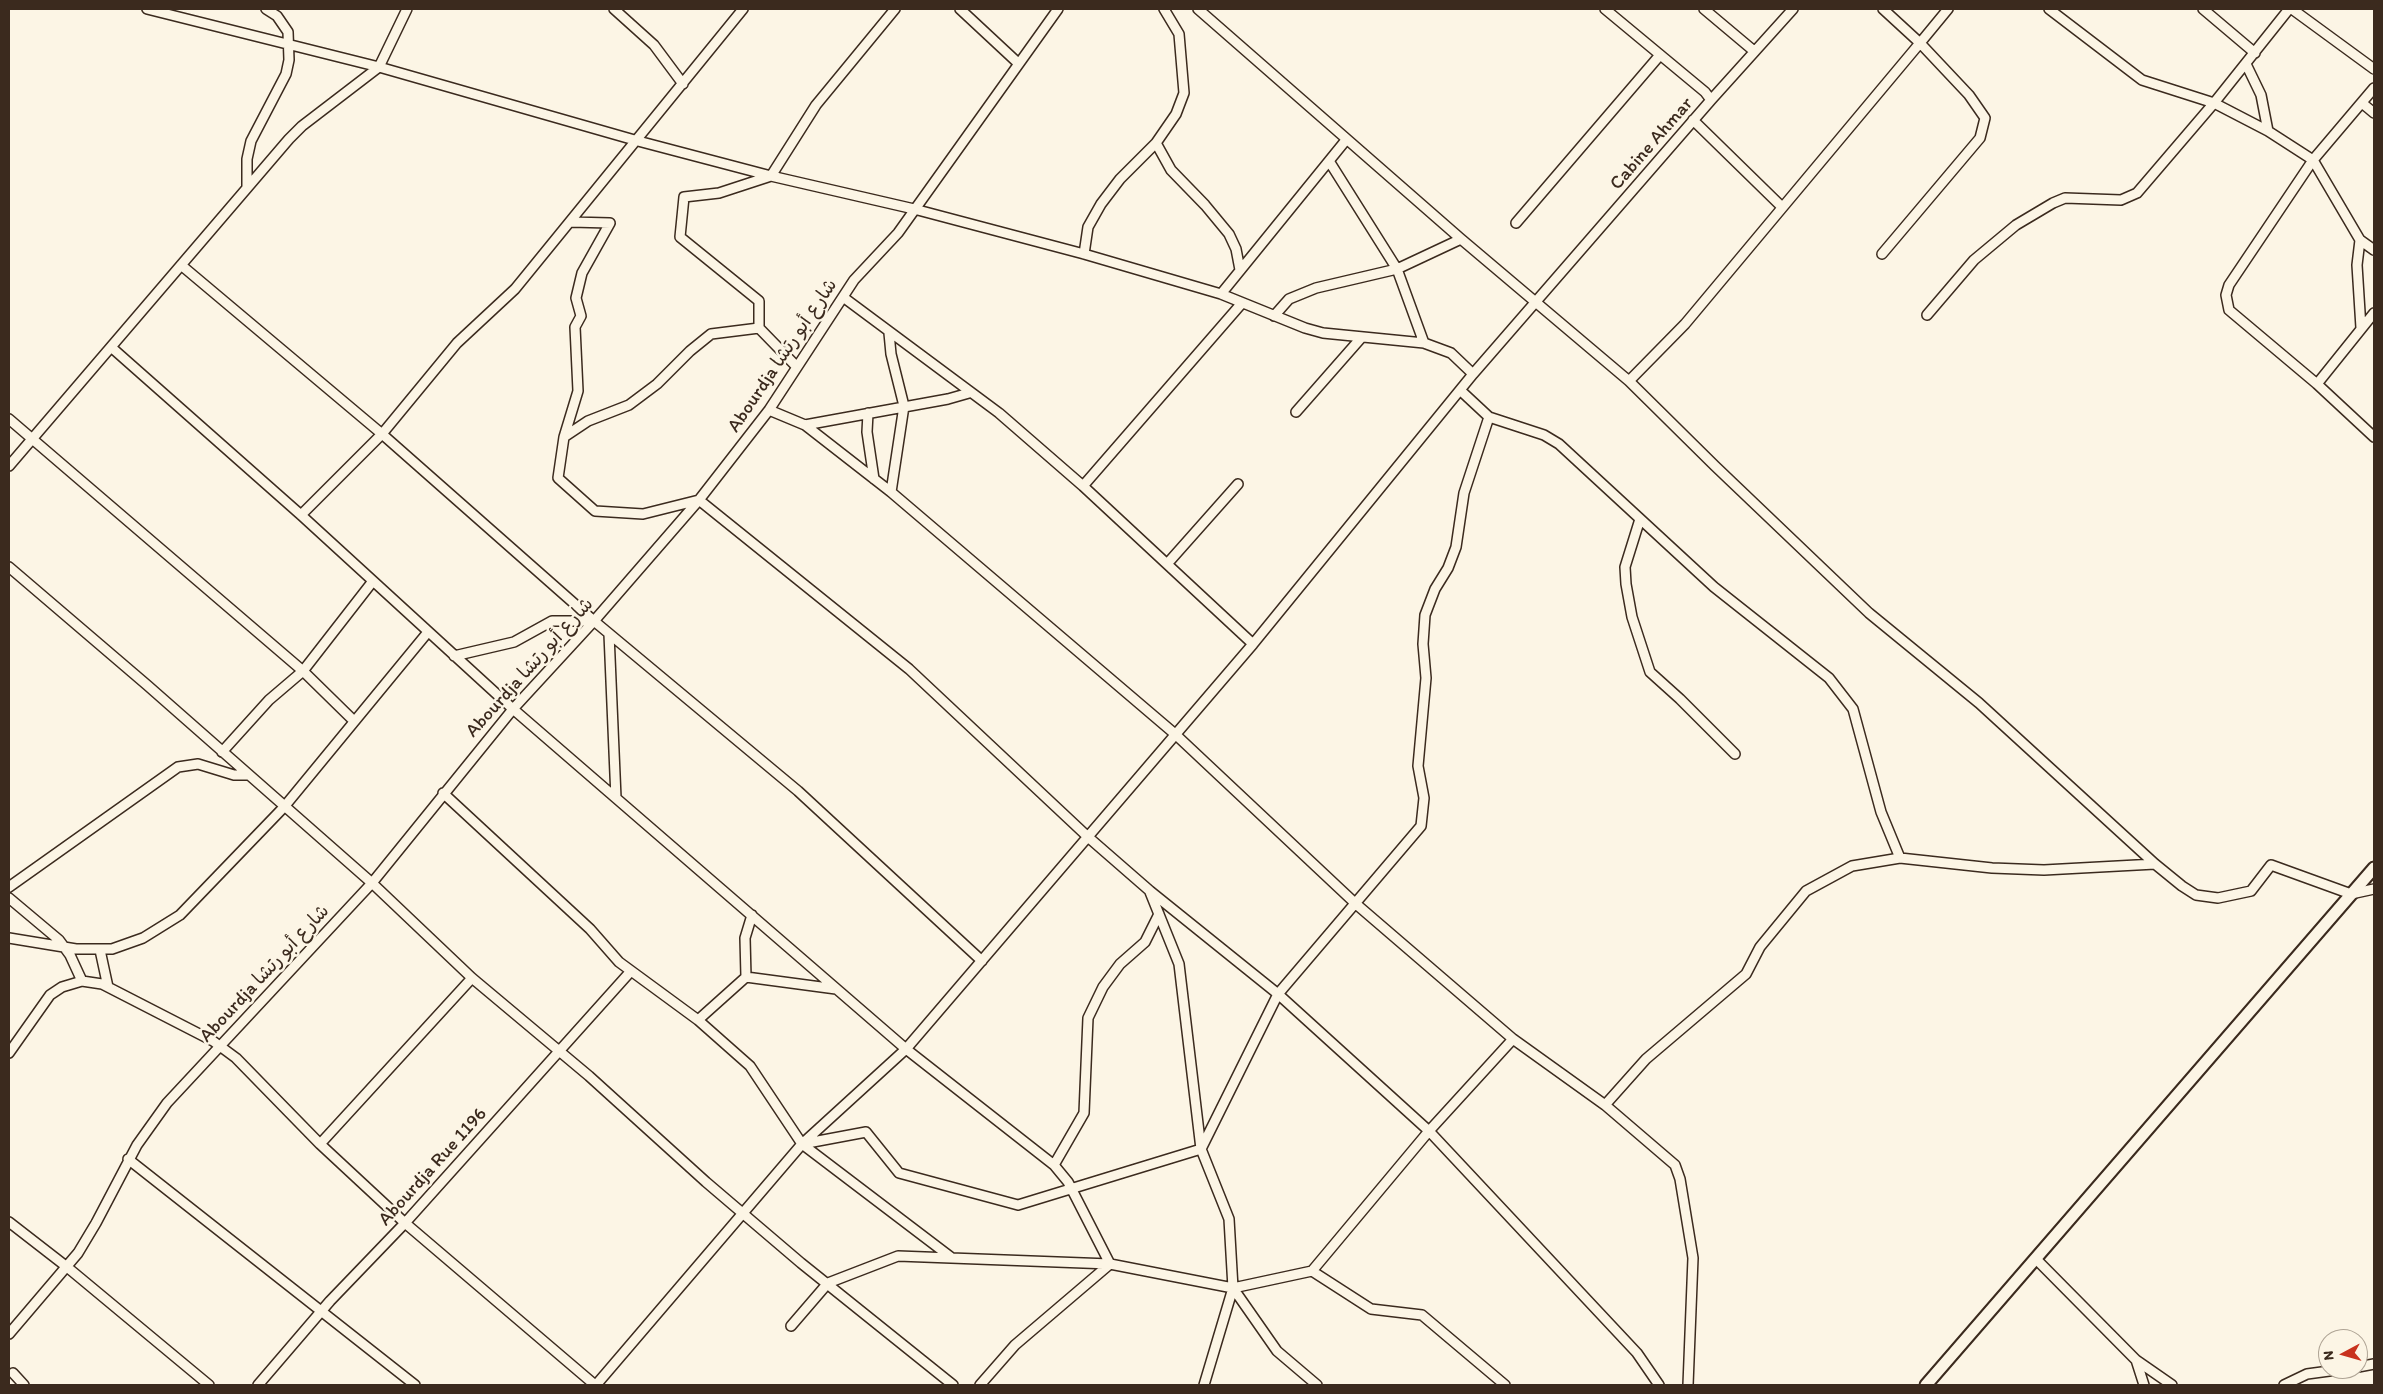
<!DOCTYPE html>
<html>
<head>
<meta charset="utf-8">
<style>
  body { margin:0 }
  #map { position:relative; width:2383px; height:1394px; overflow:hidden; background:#fcf5e5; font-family:Itim,sans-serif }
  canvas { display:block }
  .frame { position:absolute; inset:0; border:10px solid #3b2a1e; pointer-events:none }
  .north { position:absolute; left:2318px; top:1329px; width:50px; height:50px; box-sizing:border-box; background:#fcf5e5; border:1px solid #afa495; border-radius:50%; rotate:264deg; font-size:14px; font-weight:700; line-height:20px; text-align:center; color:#3b2a1e }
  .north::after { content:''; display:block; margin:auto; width:18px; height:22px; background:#c8321e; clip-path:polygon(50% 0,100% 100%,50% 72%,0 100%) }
</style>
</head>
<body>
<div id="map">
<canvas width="2383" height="1394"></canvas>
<div class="frame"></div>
<div class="north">N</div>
</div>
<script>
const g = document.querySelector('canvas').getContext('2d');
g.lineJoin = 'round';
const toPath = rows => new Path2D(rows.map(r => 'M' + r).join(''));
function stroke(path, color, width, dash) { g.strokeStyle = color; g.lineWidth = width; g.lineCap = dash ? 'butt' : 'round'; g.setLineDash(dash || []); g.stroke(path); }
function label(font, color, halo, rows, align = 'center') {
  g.font = font + ' Itim,"Playpen Sans Arabic",sans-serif'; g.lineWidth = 5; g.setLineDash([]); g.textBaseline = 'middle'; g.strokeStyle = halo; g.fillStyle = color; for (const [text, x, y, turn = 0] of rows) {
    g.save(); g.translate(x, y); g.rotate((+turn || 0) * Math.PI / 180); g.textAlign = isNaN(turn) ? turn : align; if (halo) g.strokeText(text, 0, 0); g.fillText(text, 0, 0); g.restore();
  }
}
const street = toPath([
  [147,9,379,67,638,141,771,176,914,209,1084,254,1221,294,1305,328,1323,333,1424,343,1451,353,1473,374],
  [614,9,654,45,683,84],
  [895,9,816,105,771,176,719,193,684,197,680,237,759,301,759,328,711,334,690,351,657,384,629,405,588,421,564,437,558,478,595,511,643,514,699,500,909,669,1088,837,1150,891,1278,994,1429,1131,1637,1353,1659,1385],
  [960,9,1018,63],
  [1198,9,1461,239,1629,381,1715,466,1869,613,1979,703,2155,864,2182,886,2196,895,2218,898,2251,891,2271,865,2351,894,2374,889],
  [1605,9,1705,92,1711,100],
  [1704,9,1754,51],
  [1883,9,1920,43,1948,9],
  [2049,9,2142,80,2214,103,2268,131,2313,160,2360,240,2374,250],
  [2203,9,2255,53],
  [2292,9,2374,69],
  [2246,64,2261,95,2268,131],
  [2362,103,2374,113],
  [1693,120,1782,207],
  [1156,143,1171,170,1205,205,1229,234,1236,249,1240,270],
  [1329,161,1397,269,1424,343],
  [247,188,247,159,251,141,286,74,289,60,288,32,277,16,266,9],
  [1516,223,1660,55],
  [2360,240,2357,265,2361,328],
  [1084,254,1088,227,1101,204,1120,179,1156,143,1176,114,1184,93,1179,34,1164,9],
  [181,265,382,434,594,621,798,791,982,961],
  [1221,294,1346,140],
  [843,297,999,413,1083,486,1253,644],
  [2374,313,2317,384,2374,437],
  [1927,315,1974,260,2016,225,2053,203,2065,198,2121,200,2137,193,2214,103,2289,9],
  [1274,316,1289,299,1316,288,1397,269,1461,239],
  [759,328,797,367],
  [889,333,891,354,904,406,891,492],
  [111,347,301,515,513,709,906,1049,1054,1165,1068,1182,1110,1264,1015,1345,980,1385],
  [1629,381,1685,324,1920,43,1969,95,1985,118,1980,138,1882,254],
  [2317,384,2229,310,2226,295,2229,285,2313,160,2374,88],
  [1460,390,1489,417,1544,435,1559,444,1714,587,1829,678,1853,709,1881,812,1900,858],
  [769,410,805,425,891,492,1175,734,1356,904,1513,1039,1605,1105,1675,1165,1680,1179,1693,1258,1688,1385],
  [1296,412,1361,338],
  [868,413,867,432,874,479],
  [9,419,303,671,354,721],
  [805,425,948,399,969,393],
  [564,437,578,391,575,327,581,316,576,298,582,273,610,223,571,222],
  [9,466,289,139,302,126,379,67,407,9],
  [1083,486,1242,303],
  [301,515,382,434,457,343,515,289,743,9],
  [1640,519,1625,567,1626,584,1632,617,1650,672,1680,699,1735,754],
  [1167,564,1238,484],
  [9,567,147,685,372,883,472,978,589,1076,706,1182,801,1263,953,1385],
  [609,634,616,798],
  [454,656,514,642,552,621,594,621],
  [222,752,269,700,303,671,373,581],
  [443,793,590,929,619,962,698,1020,750,1066,802,1144,952,1258],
  [9,887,178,767,198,764,234,775,248,775],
  [1150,892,1179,964,1201,1149,1229,1219,1233,1288,1204,1385],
  [9,898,59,940,70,955,82,981],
  [9,938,76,949,112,949,143,938,180,915,284,807,428,632],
  [100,950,108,987],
  [746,977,745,938,752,915],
  [698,1020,746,977,836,989],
  [9,1053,50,995,62,987,82,981,102,984,213,1041,236,1058,320,1144,405,1223,595,1385],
  [1605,1105,1646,1059,1746,974,1760,947,1806,891,1852,866,1900,858,1992,868,2044,870,2155,864],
  [803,1143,906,1049,1253,644,1473,374,1711,100,1793,9],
  [320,1144,472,978],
  [128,1159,415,1385],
  [1054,1165,1084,1113,1088,1018,1103,987,1120,964,1145,942,1159,914],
  [9,1222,67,1267,209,1385],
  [2036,1259,2136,1360,2172,1385],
  [1312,1271,1371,1309,1422,1315,1505,1385],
  [1233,1288,1277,1351,1317,1385],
  [791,1326,828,1283,898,1256,1110,1264,1233,1288,1312,1271,1429,1131,1513,1039],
  [9,1334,78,1253,96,1223,137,1145,167,1103,372,883,513,709,594,621,699,500,769,410,854,280,898,233,1058,9],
  [2136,1360,2144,1385],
  [2358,1367,2374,1364],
  [13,1373,24,1385],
  [258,1385,330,1301,405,1223,631,971],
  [596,1385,802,1144,866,1132,899,1173,1018,1205,1201,1149,1278,994,1421,826,1424,798,1418,766,1426,678,1423,644,1425,615,1435,589,1448,568,1456,547,1464,493,1489,417],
  [2284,1385,2307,1374,2344,1369]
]);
const secondary = toPath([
  [1926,1385,2374,868]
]);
stroke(street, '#3b2a1e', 12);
stroke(secondary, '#3b2a1e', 15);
stroke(street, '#fcf5e5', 9);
stroke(secondary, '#fcf5e5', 11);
label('19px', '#3b2a1e', '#fcf5e5', [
  ["Cabine Ahmar",1652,144,-49],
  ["Abourdja شارع أبو رتشا",783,356,-56],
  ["Abourdja شارع أبو رتشا",530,668,-48],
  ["Abourdja شارع أبو رتشا",265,974,-47],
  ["Abourdja Rue 1196",433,1167,-48]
]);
</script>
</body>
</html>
